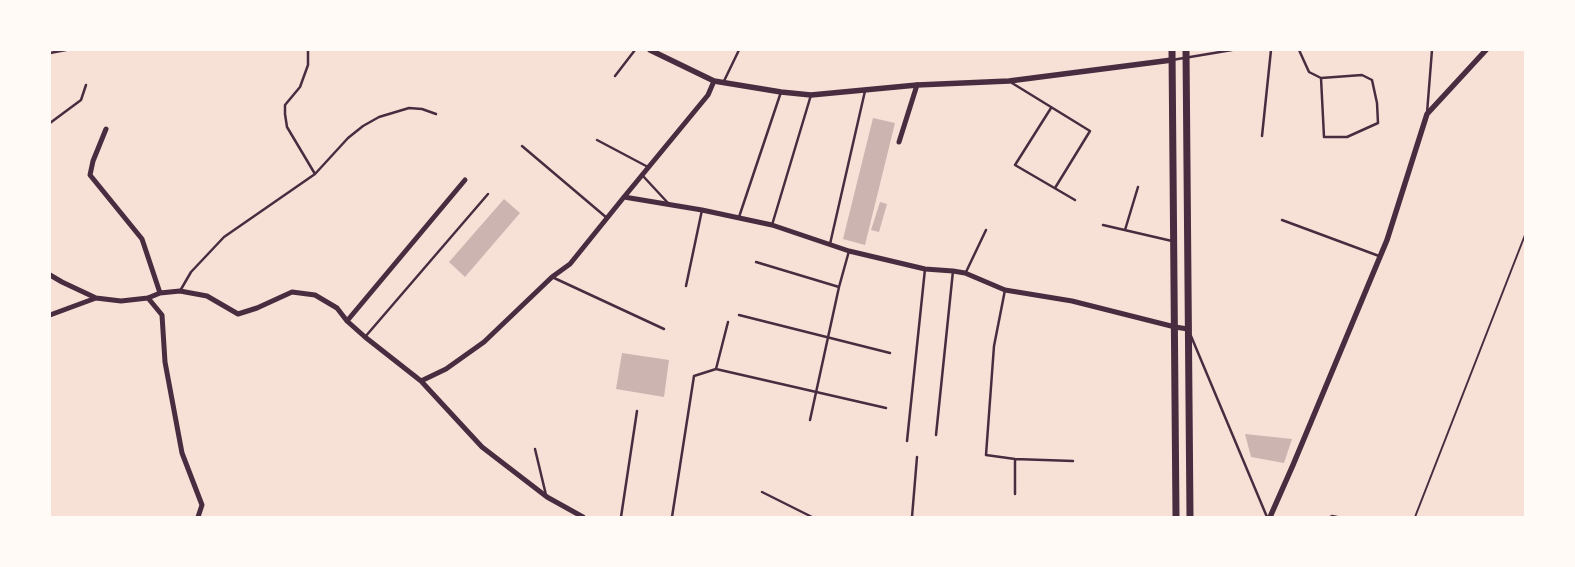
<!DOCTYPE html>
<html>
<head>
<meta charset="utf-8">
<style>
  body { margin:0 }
  #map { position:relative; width:1575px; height:567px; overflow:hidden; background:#f7e1d7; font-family:Lato,sans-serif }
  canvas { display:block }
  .frame { position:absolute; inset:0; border:51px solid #fffaf5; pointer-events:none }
</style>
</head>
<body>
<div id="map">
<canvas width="1575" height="567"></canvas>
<div class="frame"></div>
</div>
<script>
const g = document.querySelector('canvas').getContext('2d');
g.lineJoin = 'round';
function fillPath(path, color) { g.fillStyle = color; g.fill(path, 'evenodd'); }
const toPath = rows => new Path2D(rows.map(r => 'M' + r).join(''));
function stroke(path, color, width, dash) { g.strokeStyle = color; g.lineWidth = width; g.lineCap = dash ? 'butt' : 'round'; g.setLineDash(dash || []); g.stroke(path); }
fillPath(toPath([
  [873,118,895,123,865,245,843,239],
  [504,199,520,213,465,277,449,262],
  [880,202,887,204,879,232,871,230],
  [622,353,669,360,664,397,616,389],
  [1245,434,1292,439,1284,463,1251,457]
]), '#ccb4b1');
stroke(toPath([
  [1415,517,1525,235]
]), '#4a2c40', 2);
stroke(toPath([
  [1299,50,1309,72,1321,78,1362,75,1372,80,1377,103,1378,123,1347,137,1324,137,1321,78],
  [50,53,66,50],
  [1172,60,1232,50],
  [615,76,635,50],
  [724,81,739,50],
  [1012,83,1090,131,1055,188],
  [1051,108,1015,165,1075,200],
  [1427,113,1432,50],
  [50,123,81,100,86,85],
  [1262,136,1271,50],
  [597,140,648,167],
  [522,146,607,218],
  [315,174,348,138,363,126,379,117,409,108,422,109,436,114],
  [643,176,668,203],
  [739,217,781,92],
  [1282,220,1379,256],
  [772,225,811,95],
  [1103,225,1172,241],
  [1125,230,1138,187],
  [830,244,865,91],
  [756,262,839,287],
  [966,272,986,230],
  [552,277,664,329],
  [686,286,702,210],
  [1005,290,994,346,986,455,1015,459,1073,461],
  [180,291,191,272,224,237,315,174,287,127,285,114,285,105,300,87,308,65,308,50],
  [739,315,890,353],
  [1191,336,1267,517],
  [365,337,488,194],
  [716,369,886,408],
  [716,369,728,322],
  [810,420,839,287,849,251],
  [936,435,953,271],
  [907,441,925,269],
  [535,449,546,495],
  [762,492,812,517],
  [1015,494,1015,459],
  [621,517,637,411],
  [672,517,694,376,716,369],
  [912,517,917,457],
  [1330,517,1332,516,1337,517]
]), '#4a2c40', 2.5);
stroke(toPath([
  [106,129,93,161,90,175,142,239,160,293],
  [899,142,917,85],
  [624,197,708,95,714,81],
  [50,275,62,282,96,298,121,301,148,298,160,293,180,291,207,296,238,314,257,308,292,292,315,295,337,308,347,321,365,337,421,381,482,447,547,497,583,517],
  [148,298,162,315,165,362,182,453,202,505,198,517],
  [50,315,96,298],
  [347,321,465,180],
  [421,381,446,369,484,342,552,277,570,264,624,197,702,210,772,225,849,251,925,269,953,271,965,273,1005,290,1072,301,1175,327,1188,329]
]), '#4a2c40', 5);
stroke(toPath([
  [650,50,714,81,781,92,811,95,917,85,1009,81,1172,60],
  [1270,517,1293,465,1387,240,1427,114,1486,50]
]), '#4a2c40', 5.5);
stroke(toPath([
  [1172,50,1176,517],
  [1186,50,1190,517]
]), '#4a2c40', 7);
</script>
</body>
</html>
